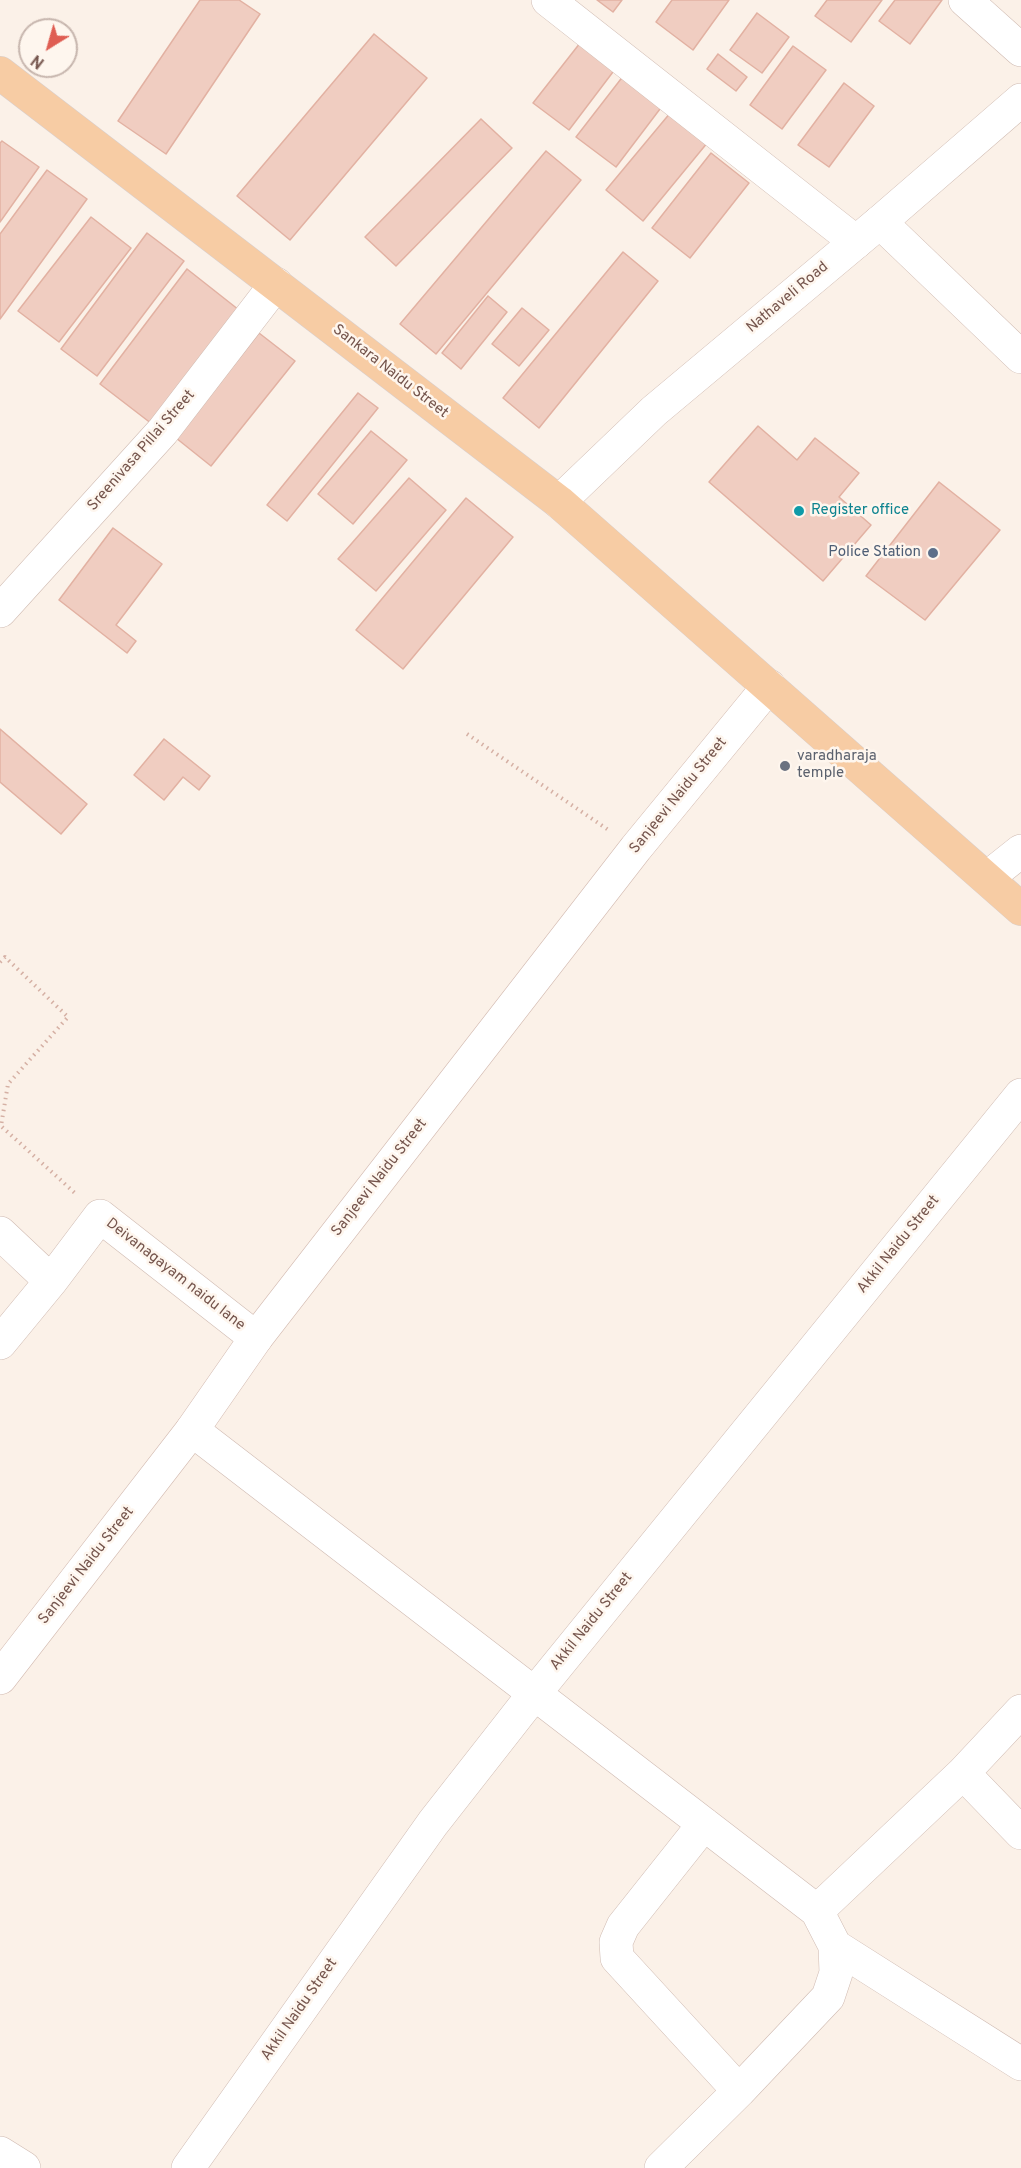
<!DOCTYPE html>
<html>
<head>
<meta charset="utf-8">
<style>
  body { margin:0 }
  #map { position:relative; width:1021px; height:2168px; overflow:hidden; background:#fbf1e8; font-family:Overpass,sans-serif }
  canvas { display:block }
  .north { position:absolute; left:18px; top:18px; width:60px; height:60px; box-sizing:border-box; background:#fef6ee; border:2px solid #c7b6ae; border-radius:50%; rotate:217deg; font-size:16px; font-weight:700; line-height:24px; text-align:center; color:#75554d }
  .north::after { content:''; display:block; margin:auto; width:21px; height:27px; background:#df5e53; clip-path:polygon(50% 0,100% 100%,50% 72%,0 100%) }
</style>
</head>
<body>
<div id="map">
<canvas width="1021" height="2168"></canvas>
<div class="north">N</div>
</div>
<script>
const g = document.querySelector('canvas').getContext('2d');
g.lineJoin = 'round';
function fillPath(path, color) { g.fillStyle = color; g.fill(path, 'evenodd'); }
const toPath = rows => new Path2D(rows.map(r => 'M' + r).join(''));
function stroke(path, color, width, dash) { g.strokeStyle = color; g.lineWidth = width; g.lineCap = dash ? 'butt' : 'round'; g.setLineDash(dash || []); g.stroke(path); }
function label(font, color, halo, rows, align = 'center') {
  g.font = font + ' Overpass,sans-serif'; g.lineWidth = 5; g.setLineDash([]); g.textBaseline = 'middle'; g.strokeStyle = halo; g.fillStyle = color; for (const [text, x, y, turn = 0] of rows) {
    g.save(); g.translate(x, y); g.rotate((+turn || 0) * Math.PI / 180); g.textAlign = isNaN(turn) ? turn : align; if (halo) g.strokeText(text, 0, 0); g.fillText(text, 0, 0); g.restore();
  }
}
const building = toPath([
  [200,0,239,0,260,14,166,154,118,121,200,0],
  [597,0,622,0,613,12,597,0],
  [672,0,729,0,693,50,656,22,672,0],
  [827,0,882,0,851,42,815,16,827,0],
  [895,0,942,0,910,44,879,21,895,0],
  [757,13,789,37,762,73,730,50,757,13],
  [374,34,427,78,290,240,237,196,374,34],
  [584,38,619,64,569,130,533,103,584,38],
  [793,46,826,70,782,129,750,105,793,46],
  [718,54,747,77,736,91,707,69,718,54],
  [624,75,663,105,616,167,576,137,624,75],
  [844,83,874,106,829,167,798,145,844,83],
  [671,112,708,142,643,221,606,190,671,112],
  [481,119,512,148,396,266,365,237,481,119],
  [2,141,39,167,0,222,0,143,2,141],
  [546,151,581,180,436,354,400,324,546,151],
  [711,153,749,183,690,258,652,228,711,153],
  [47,170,87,199,0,319,0,234,47,170],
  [91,217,131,248,59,342,18,311,91,217],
  [147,233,184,261,97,376,61,349,147,233],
  [623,252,658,281,539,428,503,398,623,252],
  [187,269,239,310,152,424,100,384,187,269],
  [488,296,507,312,461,369,442,353,488,296],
  [522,308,549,330,519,366,492,344,522,308],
  [259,333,295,361,211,466,176,438,259,333],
  [358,393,378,408,287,521,267,505,358,393],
  [758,426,797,460,815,438,859,473,839,497,871,525,823,581,709,482,758,426],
  [371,431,407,460,353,524,318,494,371,431],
  [409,478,446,510,376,591,338,559,409,478],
  [939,482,1000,530,925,620,866,576,939,482],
  [466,498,513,537,403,669,356,630,466,498],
  [113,528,162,564,116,625,136,641,127,653,59,600,113,528],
  [0,729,87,804,61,834,0,782,0,729],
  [164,739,210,776,199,790,183,777,164,800,134,775,164,739]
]);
fillPath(building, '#f0cdc1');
stroke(building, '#e2b1a2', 1.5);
const minor = toPath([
  [548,0,856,242],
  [965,0,1021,50],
  [880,222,1021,357],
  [0,611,163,431,276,284],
  [987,878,1021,851],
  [0,1233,51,1281,100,1216,256,1338],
  [0,1343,51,1281],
  [192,1430,817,1911],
  [963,1773,1021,1833],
  [704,1824,623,1926,616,1942,617,1958,739,2091],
  [835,1946,1021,2064],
  [0,2153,24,2168],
  [188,2168,433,1823,534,1694,1021,1095],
  [661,2168,739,2091,828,1997,836,1973,835,1946,817,1911,963,1773,1021,1711]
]);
const tertiary = toPath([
  [559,502,654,411,880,222,1021,100]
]);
const secondary = toPath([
  [0,1678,192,1430,256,1338,636,848,769,686]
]);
const primary = toPath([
  [0,73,559,502,1021,909]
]);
stroke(minor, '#cfbab1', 34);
stroke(tertiary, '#cfbab1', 34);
stroke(secondary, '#d2b9af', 34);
stroke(primary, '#d8cfcd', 34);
stroke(toPath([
  [467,734,610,831],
  [0,962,5,957,68,1017,8,1084,1,1126,76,1194]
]), '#d5b0a4', 4, [1.5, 4.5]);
stroke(minor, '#fff', 33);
stroke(tertiary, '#fff', 33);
stroke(secondary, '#fff', 33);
stroke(primary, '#f7cca4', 33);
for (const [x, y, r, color] of [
  [799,511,6,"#0f9aa8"],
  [933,553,6,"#5c6f8a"],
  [785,766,6,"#6b7280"]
]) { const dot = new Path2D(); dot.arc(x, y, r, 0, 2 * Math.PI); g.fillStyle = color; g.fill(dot); stroke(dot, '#fef6ee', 2); }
label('15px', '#75554d', '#fef6ee', [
  ["Nathaveli Road",788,298,-40],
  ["Sankara Naidu Street",390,372,38],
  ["Sreenivasa Pillai Street",142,451,-49],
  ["Sanjeevi Naidu Street",679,796,-51],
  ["Sanjeevi Naidu Street",380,1178,-52],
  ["Akkil Naidu Street",899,1245,-51],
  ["Deivanagayam naidu lane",175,1275,38],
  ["Sanjeevi Naidu Street",87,1566,-52],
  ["Akkil Naidu Street",592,1622,-51],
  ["Akkil Naidu Street",300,2010,-55]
]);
label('15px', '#0d838f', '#fef6ee', [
  ["Register office",811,511]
], 'left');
label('15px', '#4e5e75', '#fef6ee', [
  ["Police Station",921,553]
], 'right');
label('15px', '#5b616d', '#fef6ee', [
  ["varadharaja",797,757],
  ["temple",797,774]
], 'left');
</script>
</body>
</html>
